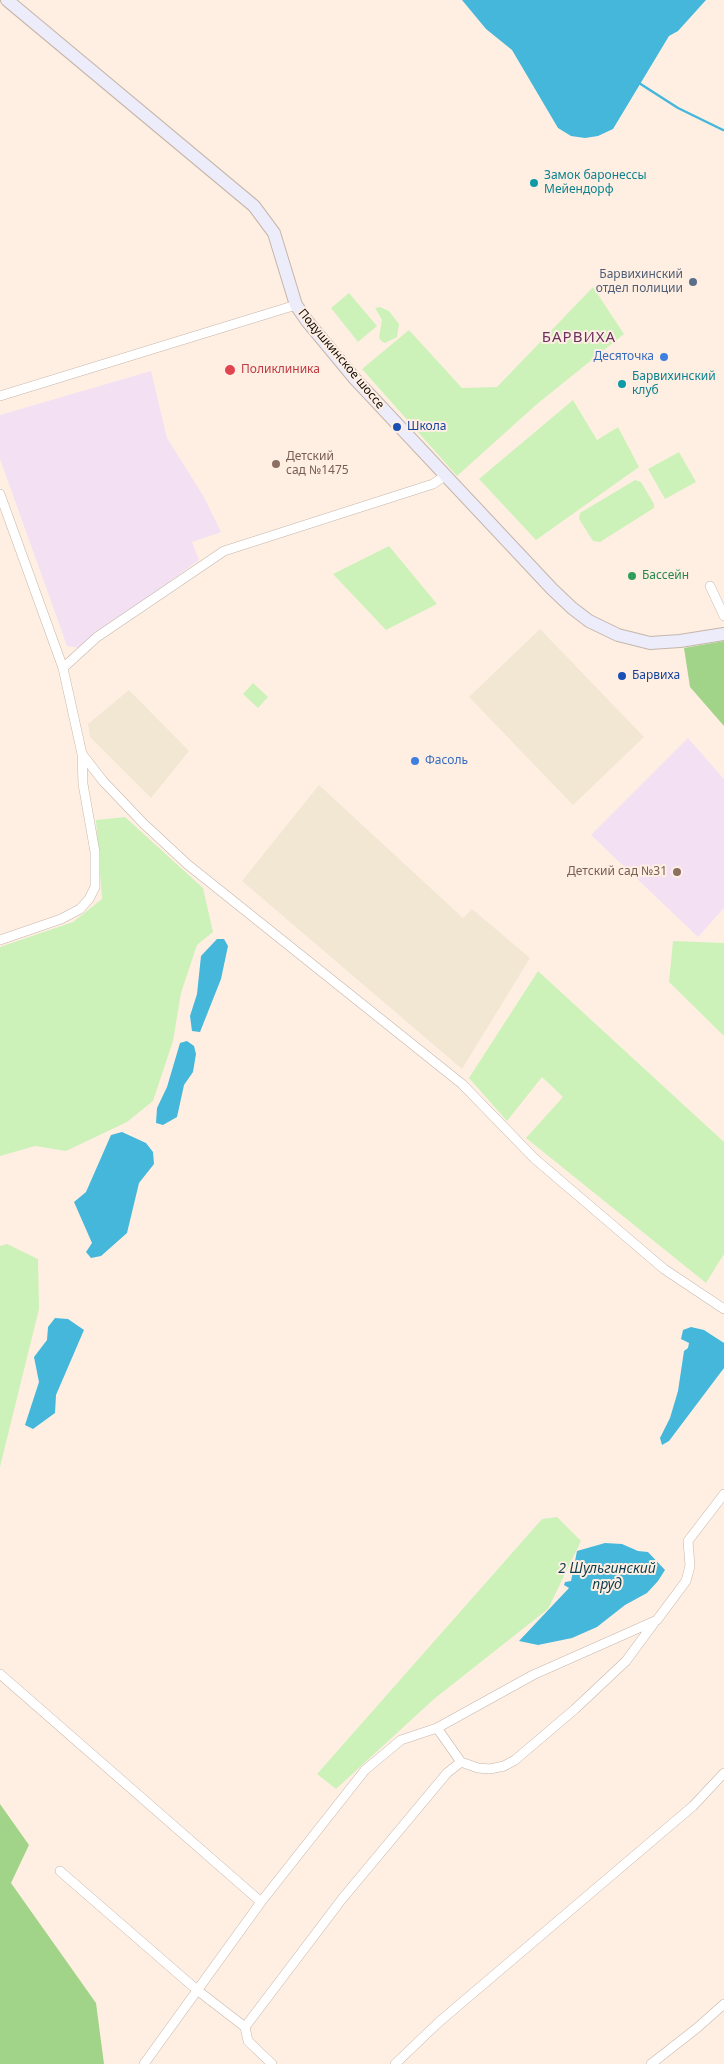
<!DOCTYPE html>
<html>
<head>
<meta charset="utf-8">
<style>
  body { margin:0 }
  canvas { display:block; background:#ffefe3 }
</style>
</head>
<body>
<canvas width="724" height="2064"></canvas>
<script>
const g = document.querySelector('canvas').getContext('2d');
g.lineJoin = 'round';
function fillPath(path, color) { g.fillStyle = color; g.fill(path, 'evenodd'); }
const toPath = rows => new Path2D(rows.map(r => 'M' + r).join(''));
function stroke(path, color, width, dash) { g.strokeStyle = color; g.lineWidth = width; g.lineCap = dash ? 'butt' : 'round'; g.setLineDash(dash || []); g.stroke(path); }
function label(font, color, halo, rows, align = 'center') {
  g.font = font + ' "Noto Sans",sans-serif'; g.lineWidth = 4; g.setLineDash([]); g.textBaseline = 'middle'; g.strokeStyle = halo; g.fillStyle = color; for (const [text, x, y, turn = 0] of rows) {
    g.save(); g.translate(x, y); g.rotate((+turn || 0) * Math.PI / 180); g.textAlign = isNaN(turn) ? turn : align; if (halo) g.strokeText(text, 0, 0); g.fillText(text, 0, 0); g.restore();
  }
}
fillPath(toPath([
  [540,629,644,737,573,805,469,697],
  [129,690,189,751,151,798,90,737,88,724],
  [319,785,463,918,472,909,530,958,462,1069,242,881]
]), '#f1e7d2');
fillPath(toPath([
  [151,371,167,438,204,497,221,532,192,542,199,560,79,648,67,646,0,459,0,415],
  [688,738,724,779,724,908,698,937,591,835]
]), '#f3e1f3');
fillPath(toPath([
  [593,287,624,334,537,404,457,476,362,369,409,330,462,388,497,387],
  [349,293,377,326,358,342,331,308],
  [380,307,389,311,399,324,397,337,385,343,381,341,379,337,382,320,375,308],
  [573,400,597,440,618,427,639,467,536,540,479,479],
  [679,452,696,482,665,499,648,469],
  [635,480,641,482,654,504,654,508,600,542,593,541,579,519,580,513],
  [389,546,437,604,386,630,333,574],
  [253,683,268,697,258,708,243,694],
  [125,817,203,888,213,932,197,945,181,993,173,1041,153,1101,127,1122,66,1151,35,1146,0,1156,0,947,73,922,102,899,96,820],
  [673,941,724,943,724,1036,669,982],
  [538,971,724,1142,724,1254,706,1283,526,1138,563,1097,542,1077,507,1121,469,1078],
  [7,1244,38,1259,39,1309,0,1467,0,1246],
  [557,1517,581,1541,548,1609,434,1699,336,1789,317,1774,542,1519]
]), '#ccf2ba');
fillPath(toPath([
  [724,641,724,726,690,687,684,648],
  [0,1804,29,1845,11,1883,96,2003,104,2064,0,2064]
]), '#a1d489');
fillPath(toPath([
  [462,0,706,0,678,31,669,36,613,129,598,136,585,138,571,136,558,128,512,50,486,29],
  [217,939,224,939,228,946,221,979,200,1032,192,1031,190,1016,197,994,201,956],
  [187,1041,194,1046,196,1054,193,1072,184,1085,177,1117,163,1125,156,1123,157,1108,167,1087,180,1043],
  [122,1132,146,1143,153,1152,154,1164,139,1183,127,1233,101,1256,91,1258,86,1252,92,1243,74,1202,86,1192,111,1135],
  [55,1318,68,1319,84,1330,56,1395,55,1413,33,1429,25,1425,39,1382,34,1357,47,1340,48,1327],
  [691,1327,704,1330,724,1343,724,1368,669,1441,662,1445,660,1438,670,1418,678,1391,684,1351,688,1348,689,1343,681,1339,683,1330],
  [605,1543,622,1544,638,1551,648,1552,665,1570,658,1581,647,1593,625,1605,597,1627,572,1638,538,1645,519,1641,569,1588,564,1585,565,1582,571,1581,577,1551]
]), '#44b7db');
stroke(toPath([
  [639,83,678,108,723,130]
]), '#44b7db', 2.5);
const street = toPath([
  [0,396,296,305],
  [0,494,63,668,82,754,83,784,95,852,95,887,89,899,80,909,61,919,0,940],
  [710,586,724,616],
  [63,668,97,637,224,551,433,484,446,475],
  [82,754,103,781,143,823,187,864,462,1084,535,1159,664,1269,724,1309],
  [0,1674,261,1902],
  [437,1728,461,1762],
  [60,1871,197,1990,245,2027,248,2041,272,2064],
  [245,2027,342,1899,447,1773,461,1762,478,1768,490,1769,504,1766,515,1760,575,1709,626,1661,654,1623],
  [144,2064,261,1902,365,1770,401,1740,437,1728,533,1675,657,1620,686,1581,690,1566,688,1541,724,1494],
  [395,2064,439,2022,693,1806,724,1773],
  [651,2064,697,2028,724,2004]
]);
const secondary = toPath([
  [7,0,254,206,274,233,296,305,307,321,355,379,552,589,572,608,589,621,618,635,650,643,680,641,724,634]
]);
stroke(street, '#c5b6aa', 10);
stroke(secondary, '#c5b6aa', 14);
stroke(street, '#fff', 9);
stroke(secondary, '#edecfa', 12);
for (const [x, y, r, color] of [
  [534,183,5,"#0f9aa8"],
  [693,282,5,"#5c6f8a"],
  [664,357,5,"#3f7fe0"],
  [230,370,6,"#e0444e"],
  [622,384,5,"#0f9aa8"],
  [397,427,5,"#1a4fb4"],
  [276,464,5,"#8d6e63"],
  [632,576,5,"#2e9e5b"],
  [622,676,5,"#1a4fb4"],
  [415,761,5,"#3f7fe0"],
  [677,872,5,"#8d6e63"]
]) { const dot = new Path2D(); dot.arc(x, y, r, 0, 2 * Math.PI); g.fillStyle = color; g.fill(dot); stroke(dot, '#ffefe3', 2); }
label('12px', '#0d838f', '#ffefe3', [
  ["Замок баронессы",544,176],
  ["Мейендорф",544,190],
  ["Барвихинский",632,377],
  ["клуб",632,391]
], 'left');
label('12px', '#4e5e75', '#ffefe3', [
  ["Барвихинский",683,275],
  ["отдел полиции",683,289]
], 'right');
label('12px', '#366cbe', '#ffefe3', [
  ["Десяточка",654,357],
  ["Фасоль",425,761,"left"]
], 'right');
label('12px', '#120d09', '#ffefe3', [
  ["Подушкинское шоссе",341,359,50]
]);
label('12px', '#be3a42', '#ffefe3', [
  ["Поликлиника",241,370]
], 'left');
label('12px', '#164399', '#ffefe3', [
  ["Школа",407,427],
  ["Барвиха",632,676]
], 'left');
label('12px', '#785e54', '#ffefe3', [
  ["Детский",286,457],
  ["сад №1475",286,471],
  ["Детский сад №31",667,872,"right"]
], 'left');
label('12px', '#27864d', '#ffefe3', [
  ["Бассейн",642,576]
], 'left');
label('italic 14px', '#0b3e4e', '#ffefe3', [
  ["2 Шульгинский",607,1569],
  ["пруд",607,1585]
]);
g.letterSpacing = '1px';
label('15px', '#6a315d', '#ffefe3', [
  ["БАРВИХА",579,338]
]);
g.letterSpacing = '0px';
</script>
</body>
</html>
